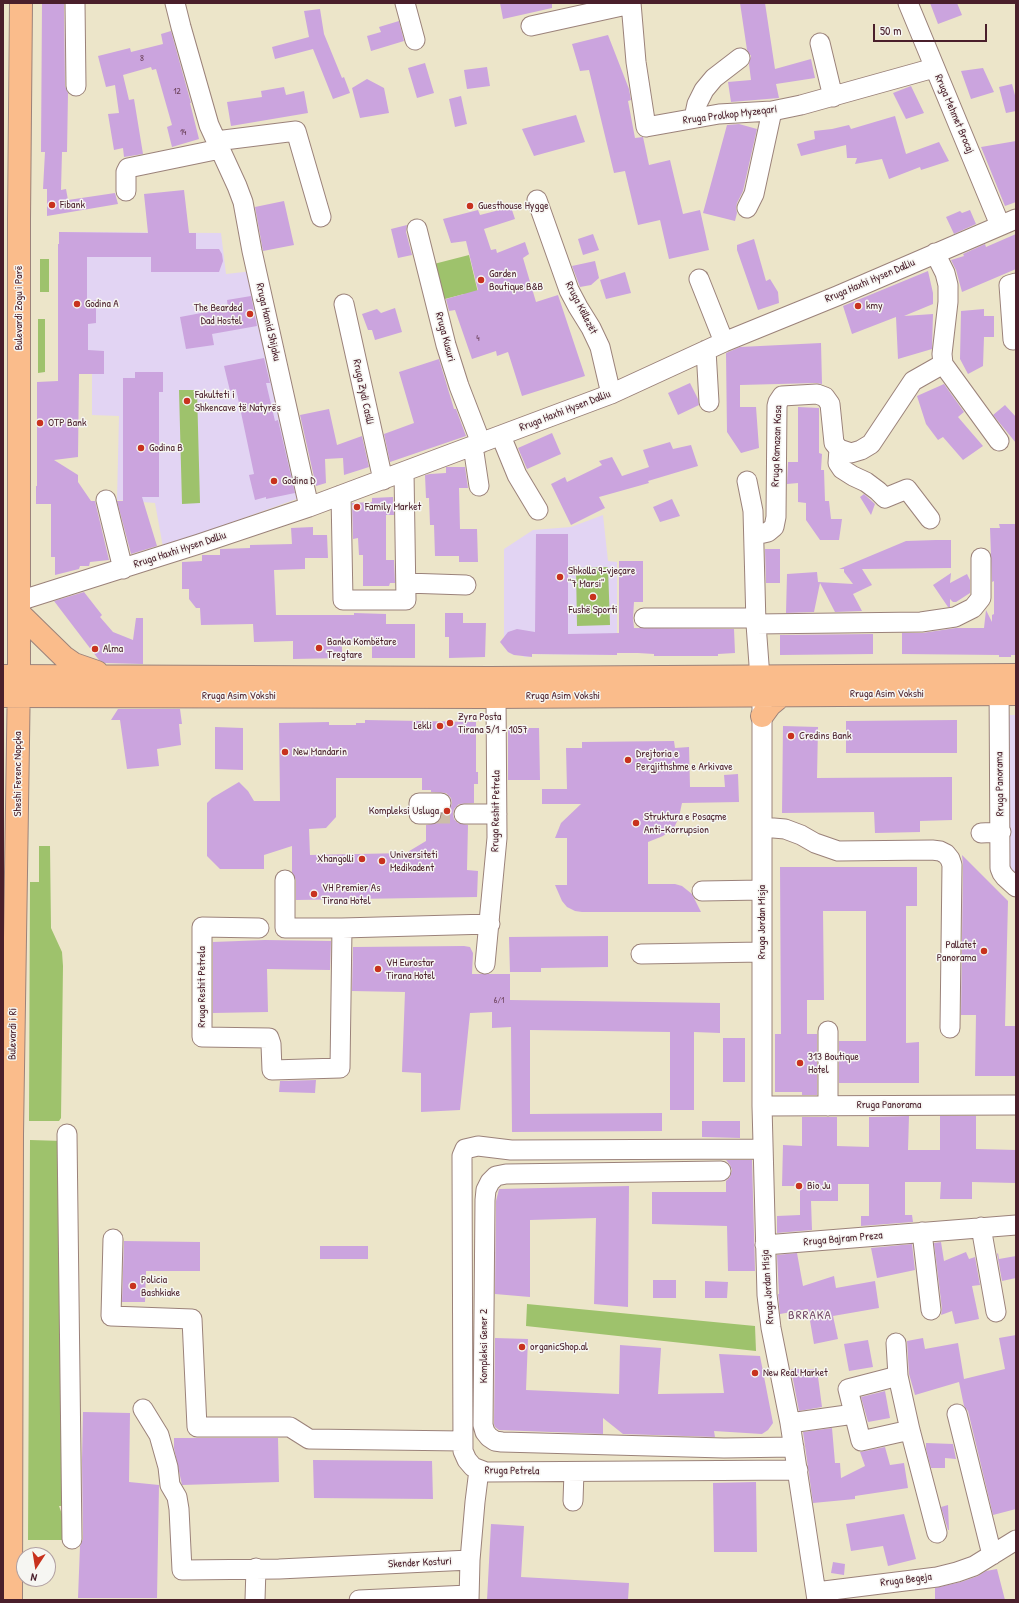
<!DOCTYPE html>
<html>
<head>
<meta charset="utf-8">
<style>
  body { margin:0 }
  #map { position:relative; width:1019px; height:1603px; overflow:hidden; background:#ece5c9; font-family:"Patrick Hand",sans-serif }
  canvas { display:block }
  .frame { position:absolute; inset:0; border:4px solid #4a1f2b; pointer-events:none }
  .north { position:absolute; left:16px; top:1547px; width:40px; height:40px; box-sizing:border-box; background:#f6f6f2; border:1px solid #b1a0a2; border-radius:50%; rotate:192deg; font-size:11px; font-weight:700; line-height:16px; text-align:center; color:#4a1f2b }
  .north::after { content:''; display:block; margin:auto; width:14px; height:18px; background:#c8321e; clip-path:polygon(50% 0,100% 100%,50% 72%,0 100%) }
  .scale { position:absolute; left:873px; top:24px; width:114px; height:18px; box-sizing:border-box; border:2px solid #4a1f2b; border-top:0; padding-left:5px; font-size:12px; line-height:14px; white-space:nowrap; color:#4a1f2b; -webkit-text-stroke:3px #f6f6f2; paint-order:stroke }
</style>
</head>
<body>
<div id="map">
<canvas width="1019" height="1603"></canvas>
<div class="frame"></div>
<div class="north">N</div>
<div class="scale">50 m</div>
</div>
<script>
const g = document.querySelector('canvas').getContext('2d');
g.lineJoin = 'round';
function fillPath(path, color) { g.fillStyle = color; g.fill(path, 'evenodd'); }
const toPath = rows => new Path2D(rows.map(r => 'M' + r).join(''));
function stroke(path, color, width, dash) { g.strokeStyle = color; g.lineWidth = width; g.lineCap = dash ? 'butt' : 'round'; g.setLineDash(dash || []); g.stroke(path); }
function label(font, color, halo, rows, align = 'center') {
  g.font = font + ' "Patrick Hand",sans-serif'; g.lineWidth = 3; g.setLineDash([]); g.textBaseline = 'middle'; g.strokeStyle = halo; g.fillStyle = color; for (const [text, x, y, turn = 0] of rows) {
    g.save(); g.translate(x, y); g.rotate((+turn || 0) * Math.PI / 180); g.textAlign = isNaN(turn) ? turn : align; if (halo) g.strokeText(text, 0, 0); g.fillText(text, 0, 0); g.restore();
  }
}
fillPath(toPath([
  [59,232,221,233,226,274,253,271,305,496,163,547,155,503,117,500,119,416,92,415,92,374,58,374],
  [603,515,608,561,617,562,617,655,532,654,532,656,524,657,523,655,514,655,508,652,504,645,504,549,533,530,571,527],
  [1006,715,1016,715,1016,873,1008,873]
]), '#e2d4f3');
fillPath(toPath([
  [469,255,480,301,464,294,441,300,430,265],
  [40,259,49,259,49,292,40,292],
  [38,319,45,319,45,372,38,373],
  [179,390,197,390,200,503,182,504],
  [608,567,610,625,577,626,576,568],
  [39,846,50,846,51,928,62,952,63,966,61,1118,59,1121,29,1121,30,882,39,882],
  [30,1140,63,1141,62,1506,59,1506,63,1517,65,1540,28,1540],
  [527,1304,755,1326,756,1351,526,1326]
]), '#9ec26c');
fillPath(toPath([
  [42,3,64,3,65,86,68,93,67,152,62,152,61,190,66,189,68,200,115,193,118,204,47,216,47,189,43,189,45,152,41,152],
  [500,3,552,3,552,8,503,19],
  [740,3,765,3,775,69,811,59,815,78,776,84,779,98,731,102,728,82,751,80,749,64,751,56,747,50],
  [930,3,957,3,962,15,938,24],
  [320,9,324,34,342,78,344,77,350,93,333,99,313,49,275,59,272,47,309,37,304,11],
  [399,21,404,41,371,51,367,36,381,32,379,27],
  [171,31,191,103,190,103,199,139,172,147,167,127,172,125,156,69,152,70,151,67,123,75,129,100,134,99,143,154,124,157,123,148,114,150,108,114,119,113,115,85,106,87,98,56,130,48,131,52,163,44,161,34],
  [608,35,629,89,631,100,628,101,635,138,643,137,649,165,670,160,683,214,700,210,709,250,669,259,660,220,638,225,625,171,614,173,589,70,580,71,572,44],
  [425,63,434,93,417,98,408,68],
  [487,67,490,86,467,89,464,70],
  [983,68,994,92,971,99,961,71],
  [367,79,384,88,389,113,360,118,352,88],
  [1012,84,1016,99,1016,111,1006,113,999,87],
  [911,86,924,113,906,119,893,93],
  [284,87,286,95,304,91,308,113,231,126,227,102,262,97,261,91],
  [461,96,467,124,455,127,449,99],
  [576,115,585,142,534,156,522,129],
  [895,116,906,154,939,142,949,161,921,170,920,167,889,179,882,159,855,164,857,158,847,158,846,145,801,156,797,144,815,139,814,131,832,129,849,125,851,129],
  [739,124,757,129,743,191,737,203,736,208,737,213,735,221,703,213,727,125],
  [1016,141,1016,202,1005,206,981,147],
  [184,190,189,233,196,233,196,249,219,249,222,254,223,261,219,272,151,272,151,257,87,257,87,300,96,300,96,323,88,324,88,350,104,351,104,374,79,374,78,457,54,460,78,475,78,482,91,501,95,501,109,560,90,562,89,566,80,566,79,569,55,575,55,557,51,557,51,504,36,504,36,486,37,486,37,382,58,381,58,244,59,244,59,232,148,233,144,194],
  [284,201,294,245,263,251,255,207],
  [511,207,515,219,484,229,491,250,496,249,497,253,525,242,529,254,523,258,536,302,558,295,585,376,522,396,508,352,497,356,496,351,472,359,455,310,449,311,446,299,478,290,466,241,451,243,443,219,478,210,480,215],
  [970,210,976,224,954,234,946,217,960,211,962,213],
  [407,225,406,232,412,255,398,258,391,229],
  [593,234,599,250,583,255,578,239],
  [1016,234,1016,269,962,292,956,270,951,260,964,256,963,254,985,244,986,247],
  [754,239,766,281,770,279,778,292,779,303,758,310,737,250,737,245],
  [595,261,599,278,591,285,580,287,572,266],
  [928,271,933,293,933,304,904,316,933,314,932,349,898,359,896,317,852,334,843,306],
  [625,272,631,293,606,299,600,280],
  [251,296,257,326,212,334,214,345,186,349,180,317,228,308,227,300],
  [395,308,402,332,375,340,372,330,368,330,362,314,377,309,381,313],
  [984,309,984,316,994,316,994,337,984,337,983,366,968,374,960,359,961,311],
  [821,343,822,384,816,383,740,385,740,407,756,407,759,448,741,453,727,432,726,353,740,347],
  [264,358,270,383,266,383,275,421,278,420,295,493,266,499,266,497,255,500,249,475,254,474,236,389,230,391,224,366],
  [439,359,454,409,456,409,466,436,390,462,384,434,414,423,399,372],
  [135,372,163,372,163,392,159,392,159,497,142,497,157,546,131,554,117,501,123,501,123,378,135,378],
  [690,383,698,399,699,405,678,415,668,393],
  [944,384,964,412,958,417,983,446,963,460,943,437,938,440,926,424,917,396],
  [1005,405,1016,417,1016,443,993,415],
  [798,407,819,408,819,453,822,454,821,470,824,470,825,501,829,501,831,519,842,519,839,540,820,540,806,520,806,503,798,502,798,483,787,484,788,462,798,462],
  [329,409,337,445,362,436,369,467,344,475,343,458,325,459,326,483,316,486,300,415],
  [552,433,561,454,527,469,518,448],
  [670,442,673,449,691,445,698,466,648,481,649,483,599,497,605,508,571,525,551,484,565,477,567,482,602,465,599,461,612,457,622,476,649,467,643,450],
  [446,467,465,467,468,488,459,488,460,529,477,529,478,562,459,562,459,556,435,556,434,525,430,525,429,498,426,498,425,475,430,474,446,473],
  [864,494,875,504,871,515,860,497],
  [393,497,394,515,386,515,386,560,394,560,395,583,390,583,389,586,363,586,363,555,359,555,358,538,353,539,352,503,372,502,372,498],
  [672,499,680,516,660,522,653,507],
  [999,524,1016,524,1016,655,1011,655,1011,657,999,657,999,655,902,654,902,633,922,633,956,628,984,628,986,610,992,622,992,615,994,614,994,581,992,582,990,528,1000,528],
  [313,527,313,535,327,535,328,558,305,558,305,569,274,570,276,615,354,615,354,613,386,614,386,624,415,624,415,658,372,658,372,642,342,642,342,658,293,659,293,641,254,642,253,624,201,625,200,608,196,608,189,599,189,589,182,589,182,562,202,561,202,555,220,555,220,549,250,548,250,545,292,544,291,528],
  [536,534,568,534,568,634,619,633,619,561,643,561,643,602,634,602,633,618,634,628,734,629,735,653,718,654,718,656,654,656,654,654,638,653,617,653,617,655,532,654,532,657,514,655,508,652,500,642,508,632,517,629,535,632],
  [936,540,951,540,951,568,862,569,872,585,853,594,862,611,835,612,820,583,814,612,786,613,787,574,817,572,818,582,853,584,844,572,844,569,839,569,906,541],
  [765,549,780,549,780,583,766,583],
  [951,573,950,583,967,574,970,580,970,593,956,602,953,602,950,599,950,607,948,607,933,585],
  [84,592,102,615,100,617,113,632,133,640,136,618,143,618,143,664,105,663,99,660,54,601],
  [445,613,463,613,463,623,486,623,485,657,449,658,449,637,445,637],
  [873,634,873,654,780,655,780,635],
  [118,709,180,709,182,724,179,724,181,745,157,749,159,766,127,769,120,720,111,720],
  [365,720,476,722,476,772,478,772,478,784,474,784,474,803,459,804,454,809,453,814,454,819,458,823,468,825,467,870,478,871,477,897,296,900,296,880,292,872,292,846,264,855,264,869,220,869,207,856,207,803,212,798,239,782,248,791,254,801,280,801,279,723,329,722,329,725,356,725,356,723,365,723],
  [336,778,422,778,422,790,431,790,431,792,446,793,451,798,452,803,450,809,447,812,442,814,441,819,437,823,426,825,426,841,406,853,310,855,309,829,326,828,336,817],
  [957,720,957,753,846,753,846,721],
  [783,726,818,727,817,778,952,777,952,820,920,821,920,832,875,833,874,812,782,813],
  [215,727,243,728,243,770,215,769],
  [508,728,539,728,540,780,508,780],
  [674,741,675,748,689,747,690,787,725,787,724,775,738,774,739,802,682,803,679,817,674,828,663,836,648,842,648,884,675,884,682,886,692,894,701,912,582,912,575,911,567,907,562,901,555,885,567,885,567,838,555,838,561,823,581,804,542,804,542,789,567,789,566,748,582,748,582,742],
  [962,855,1008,901,1005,1026,1016,1026,1016,1076,975,1076,976,1015,961,1015,963,865],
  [780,867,917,867,917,906,906,906,906,1043,919,1042,919,1083,839,1083,839,1041,866,1041,866,911,823,911,824,1000,807,1000,807,1034,817,1034,817,1095,802,1095,802,1092,775,1092,775,1034,781,1034],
  [608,936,608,967,541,968,541,972,510,972,509,937],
  [265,940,331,941,330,970,267,969,268,1012,213,1013,213,942],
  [464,946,470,947,473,953,472,974,510,974,510,1000,720,1003,720,1033,694,1032,694,1110,670,1110,670,1032,530,1030,530,1114,662,1113,662,1131,512,1132,511,1027,492,1028,492,1012,470,1013,460,1110,421,1112,421,1073,402,1072,405,992,352,991,353,947],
  [723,1038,745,1038,745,1082,723,1082],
  [316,1080,315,1093,279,1092,280,1081],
  [909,1116,908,1150,940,1150,940,1116,976,1116,976,1149,1016,1150,1016,1183,972,1182,972,1199,940,1199,941,1182,905,1182,905,1215,912,1215,913,1222,861,1226,861,1216,869,1216,869,1184,838,1184,838,1201,811,1201,812,1230,777,1233,777,1216,800,1215,800,1186,782,1186,783,1145,802,1146,802,1117,837,1117,837,1146,869,1147,869,1117],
  [702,1121,740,1121,740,1138,702,1137],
  [726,1160,752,1160,755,1271,728,1271,727,1226,652,1224,652,1192,726,1192,726,1181,730,1177,732,1170,730,1165],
  [629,1186,628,1307,594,1304,596,1218,530,1220,530,1297,495,1294,496,1201,499,1189],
  [124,1241,200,1242,200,1271,146,1271,145,1302,122,1302],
  [941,1242,944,1261,966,1252,969,1259,975,1257,980,1285,972,1286,979,1319,955,1324,952,1311,941,1315,942,1309,934,1243],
  [912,1244,915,1270,877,1278,871,1248],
  [320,1246,368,1246,368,1259,320,1259],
  [797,1253,803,1286,834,1276,836,1288,875,1281,879,1308,833,1316,838,1339,814,1344,808,1309,780,1314,778,1294,779,1294,777,1255],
  [998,1253,999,1259,1016,1256,1016,1278,1002,1281,997,1254],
  [653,1280,676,1280,676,1298,653,1298],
  [705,1281,728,1282,727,1298,705,1298],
  [1016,1335,1016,1509,993,1515,968,1411,964,1406,959,1382,915,1395,909,1374,907,1341,923,1338,925,1349,958,1343,964,1379,1005,1369,999,1338],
  [495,1338,528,1339,526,1390,619,1394,620,1345,661,1348,658,1394,724,1393,719,1354,760,1356,773,1423,768,1430,762,1434,714,1431,715,1437,623,1434,603,1418,603,1434,499,1430,495,1427,494,1424],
  [868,1340,873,1367,849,1371,844,1344],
  [791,1369,817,1369,822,1407,799,1411],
  [885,1391,890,1418,868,1422,861,1397],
  [83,1412,130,1413,129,1482,159,1485,157,1598,78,1598,80,1546,83,1539,82,1460],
  [832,1428,835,1463,840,1463,841,1478,865,1466,860,1452,885,1447,890,1465,904,1463,908,1488,855,1496,855,1499,813,1503,803,1432],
  [174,1438,278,1438,279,1482,182,1485,174,1448],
  [926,1443,953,1444,956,1459,945,1458,945,1468,931,1468,926,1449],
  [313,1460,432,1461,433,1499,314,1498],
  [756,1482,757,1552,714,1552,713,1483],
  [948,1505,949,1530,948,1530,941,1507],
  [904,1514,916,1559,888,1566,883,1546,851,1551,846,1524],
  [491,1524,524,1526,521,1577,629,1583,628,1600,487,1600],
  [833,1562,845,1564,844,1575,831,1573],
  [997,1569,1005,1600,935,1600,935,1588,961,1582,978,1576,986,1571]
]), '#cba4de');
stroke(toPath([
  [431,814,464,814]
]), '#ccbda9', 19, [19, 10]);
const minor = toPath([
  [75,3,76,86],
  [175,3,181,27,209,125,237,186,243,202,252,251,309,507],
  [405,3,415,40],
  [631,3,636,62,646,127,719,114,772,111,801,105,934,68],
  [908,3,1000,225],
  [531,26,631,4],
  [820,43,833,97],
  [694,118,697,104,704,90,714,78,740,58],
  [216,141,296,131,321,217],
  [126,191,126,172,128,168,220,149],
  [537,200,569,290,578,307,591,328,600,347,611,394],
  [747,208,754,194,772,111],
  [417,229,446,345,459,386,481,443],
  [699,279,724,342],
  [344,304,383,480],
  [1013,340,1009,285,1016,283],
  [706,350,709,402],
  [943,364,999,441],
  [501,436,517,475,538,510],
  [473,446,479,486],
  [839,449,838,463,842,469,853,476,866,482,878,491,885,498,907,489,930,519],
  [747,481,753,511,756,624,762,705,762,1106,767,1295,771,1328,790,1423,817,1600],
  [341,495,343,600,406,600,404,472],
  [106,500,123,569],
  [755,535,768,532,774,527,776,517,777,406,778,402,782,396,817,394,825,397,830,404,834,443,839,449,851,453,861,450,871,444,913,381,943,364,942,354,948,302,948,285,945,273,935,253],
  [406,583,466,585],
  [19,601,199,544,309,507,611,394,724,342,837,296,1016,219],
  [644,618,756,618],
  [756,624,921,622,955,617,973,608,981,598,981,558],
  [999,679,1000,868,1002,873,1005,877,1016,887],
  [431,814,419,814,419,803,441,803],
  [464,814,497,814],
  [762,827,785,829,801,835,815,843,838,851,932,850,940,851,946,854,950,859,952,865,950,1028],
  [981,833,1001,832],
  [285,880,285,928,342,928,490,924],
  [702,891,762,890],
  [259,928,202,927,202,1037,269,1038,271,1044,272,1070,340,1068,342,928],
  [641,954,762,952],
  [485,964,497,838,496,697],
  [762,1106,1016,1105],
  [828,1106,828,1031],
  [67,1134,72,1539],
  [763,1149,511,1150,478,1146,465,1149,462,1156,463,1451,467,1460,473,1467,486,1472,798,1470],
  [721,1171,506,1174,496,1176,490,1182,486,1190,485,1200,483,1425,485,1432,489,1437,495,1441,502,1442,724,1448,794,1447],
  [981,1227,996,1312],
  [922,1232,931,1310],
  [113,1239,111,1316,192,1319,197,1427,290,1427,309,1439,462,1441],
  [765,1245,1016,1225],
  [896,1343,898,1376,848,1389,861,1441,910,1430],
  [898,1376,910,1430,937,1533],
  [143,1409,159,1435,168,1467,170,1485,177,1497,179,1509,182,1570,279,1569,470,1560],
  [957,1414,992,1555],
  [790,1423,854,1414],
  [573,1501,574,1472],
  [816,1592,937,1577,957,1572,974,1566,1016,1540],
  [255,1600,256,1568],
  [359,1600,469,1595],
  [469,1600,470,1560,475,1502,479,1470]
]);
const major = toPath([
  [19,613,64,657,74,664,97,672],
  [3,676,489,678,1016,675],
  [3,696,489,697,1016,694],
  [762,716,770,705,782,695],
  [11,1600,12,1134,19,676,19,219,21,3]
]);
stroke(minor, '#9b827a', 21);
stroke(major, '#9b827a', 24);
stroke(minor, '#fff', 19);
stroke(major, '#fabc8b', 22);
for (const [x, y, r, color] of [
  [52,205,4,"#c8321e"],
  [470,206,4,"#c8321e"],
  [481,280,4,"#c8321e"],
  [77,304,4,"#c8321e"],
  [858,306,4,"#c8321e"],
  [250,314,4,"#c8321e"],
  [187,401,4,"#c8321e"],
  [40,423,4,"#c8321e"],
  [141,448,4,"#c8321e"],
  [274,481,4,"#c8321e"],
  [357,507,4,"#c8321e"],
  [560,577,4,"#c8321e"],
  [593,597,4,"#c8321e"],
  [319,648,4,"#c8321e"],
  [95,649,4,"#c8321e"],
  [450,723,4,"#c8321e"],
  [440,726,4,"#c8321e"],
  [791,736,4,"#c8321e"],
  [285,752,4,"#c8321e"],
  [628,760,4,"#c8321e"],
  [447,811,4,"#c8321e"],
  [636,823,4,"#c8321e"],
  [362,859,4,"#c8321e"],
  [382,861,4,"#c8321e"],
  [314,894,4,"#c8321e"],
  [984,951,4,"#c8321e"],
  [378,969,4,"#c8321e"],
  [800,1063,4,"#c8321e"],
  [799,1186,4,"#c8321e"],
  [133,1286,4,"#c8321e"],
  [522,1347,4,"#c8321e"],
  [755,1373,4,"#c8321e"]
]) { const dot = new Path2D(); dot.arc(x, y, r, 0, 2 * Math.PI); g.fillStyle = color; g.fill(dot); stroke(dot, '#f6f6f2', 1.5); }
label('9px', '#6a4058', null, [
  ["8",142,59],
  ["12",177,92],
  ["14",183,133],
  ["4",478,339],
  ["6/1",499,1001]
]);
label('11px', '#4a1f2b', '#f6f6f2', [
  ["Rruga Mehmet Brocaj",954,114,67],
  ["Rruga Prolkop Myzeqari",730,115,-7],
  ["Rruga Haxhi Hysen Dalliu",870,281,-23],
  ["Bulevardi Zogu i Parë",19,308,-90],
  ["Rruga Këllezët",581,308,63],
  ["Rruga Hamid Shijaku",268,322,77],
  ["Rruga Kusuri",445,337,75],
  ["Rruga Zydi Caslli",363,392,78],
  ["Rruga Haxhi Hysen Dalliu",565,411,-21],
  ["Rruga Ramazan Kasa",777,446,-88],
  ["Rruga Haxhi Hysen Dalliu",180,550,-18],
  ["Rruga Asim Vokshi",887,694],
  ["Rruga Asim Vokshi",239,696],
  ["Rruga Asim Vokshi",563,696],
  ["Sheshi Ferenc Nopçka",18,774,-90],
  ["Rruga Panorama",1000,784,-91],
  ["Rruga Reshit Petrela",496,811,-89],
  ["Rruga Jordan Misja",762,922,-90],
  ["Rruga Reshit Petrela",202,987,-90],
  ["Bulevardi i Ri",13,1034,-89],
  ["Rruga Panorama",889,1105],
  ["Rruga Bajram Preza",843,1239,-5],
  ["Rruga Jordan Misja",768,1287,-94],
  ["Kompleksi Gener 2",484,1346,-90],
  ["Rruga Petrela",512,1471,1],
  ["Skender Kosturi",420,1563,-3],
  ["Rruga Begeja",906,1580,-7]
]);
label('11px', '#4a1f2b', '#f6f6f2', [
  ["Fibank",60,205],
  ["Guesthouse Hygge",478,206],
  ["Garden",489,274],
  ["Boutique B&B",489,287],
  ["Godina A",85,304],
  ["kmy",866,306],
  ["The Bearded",242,308,"right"],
  ["Dad Hostel",242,321,"right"],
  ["Fakulteti i",195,395],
  ["Shkencave të Natyrës",195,408],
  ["OTP Bank",48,423],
  ["Godina B",149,448],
  ["Godina D",282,481],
  ["Family Market",365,507],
  ["Shkolla 9-vjeçare",568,571],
  ["\"7 Marsi\"",568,584],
  ["Fushë Sporti",593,610,"center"],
  ["Banka Kombëtare",327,642],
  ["Tregtare",327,655],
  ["Alma",103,649],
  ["Zyra Posta",458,717],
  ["Tirana 5/1 - 1057",458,730],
  ["Lekli",432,726,"right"],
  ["Credins Bank",799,736],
  ["New Mandarin",293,752],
  ["Drejtoria e",636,754],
  ["Pergjithshme e Arkivave",636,767],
  ["Kompleksi Usluga",439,811,"right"],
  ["Struktura e Posaçme",644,817],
  ["Anti-Korrupsion",644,830],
  ["Universiteti",390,855],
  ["Medikadent",390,868],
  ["Xhangolli",354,859,"right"],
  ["VH Premier As",322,888],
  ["Tirana Hotel",322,901],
  ["Pallatet",976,945,"right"],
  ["Panorama",976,958,"right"],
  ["VH Eurostar",386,963],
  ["Tirana Hotel",386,976],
  ["313 Boutique",808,1057],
  ["Hotel",808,1070],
  ["Bio Ju",807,1186],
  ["Policia",141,1280],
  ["Bashkiake",141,1293],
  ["organicShop.al",530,1347],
  ["New Real Market",763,1373]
], 'left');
g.letterSpacing = '1px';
label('13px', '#774e6a', '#f6f6f2', [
  ["BRRAKA",810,1316]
]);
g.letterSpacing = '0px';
</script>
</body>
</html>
